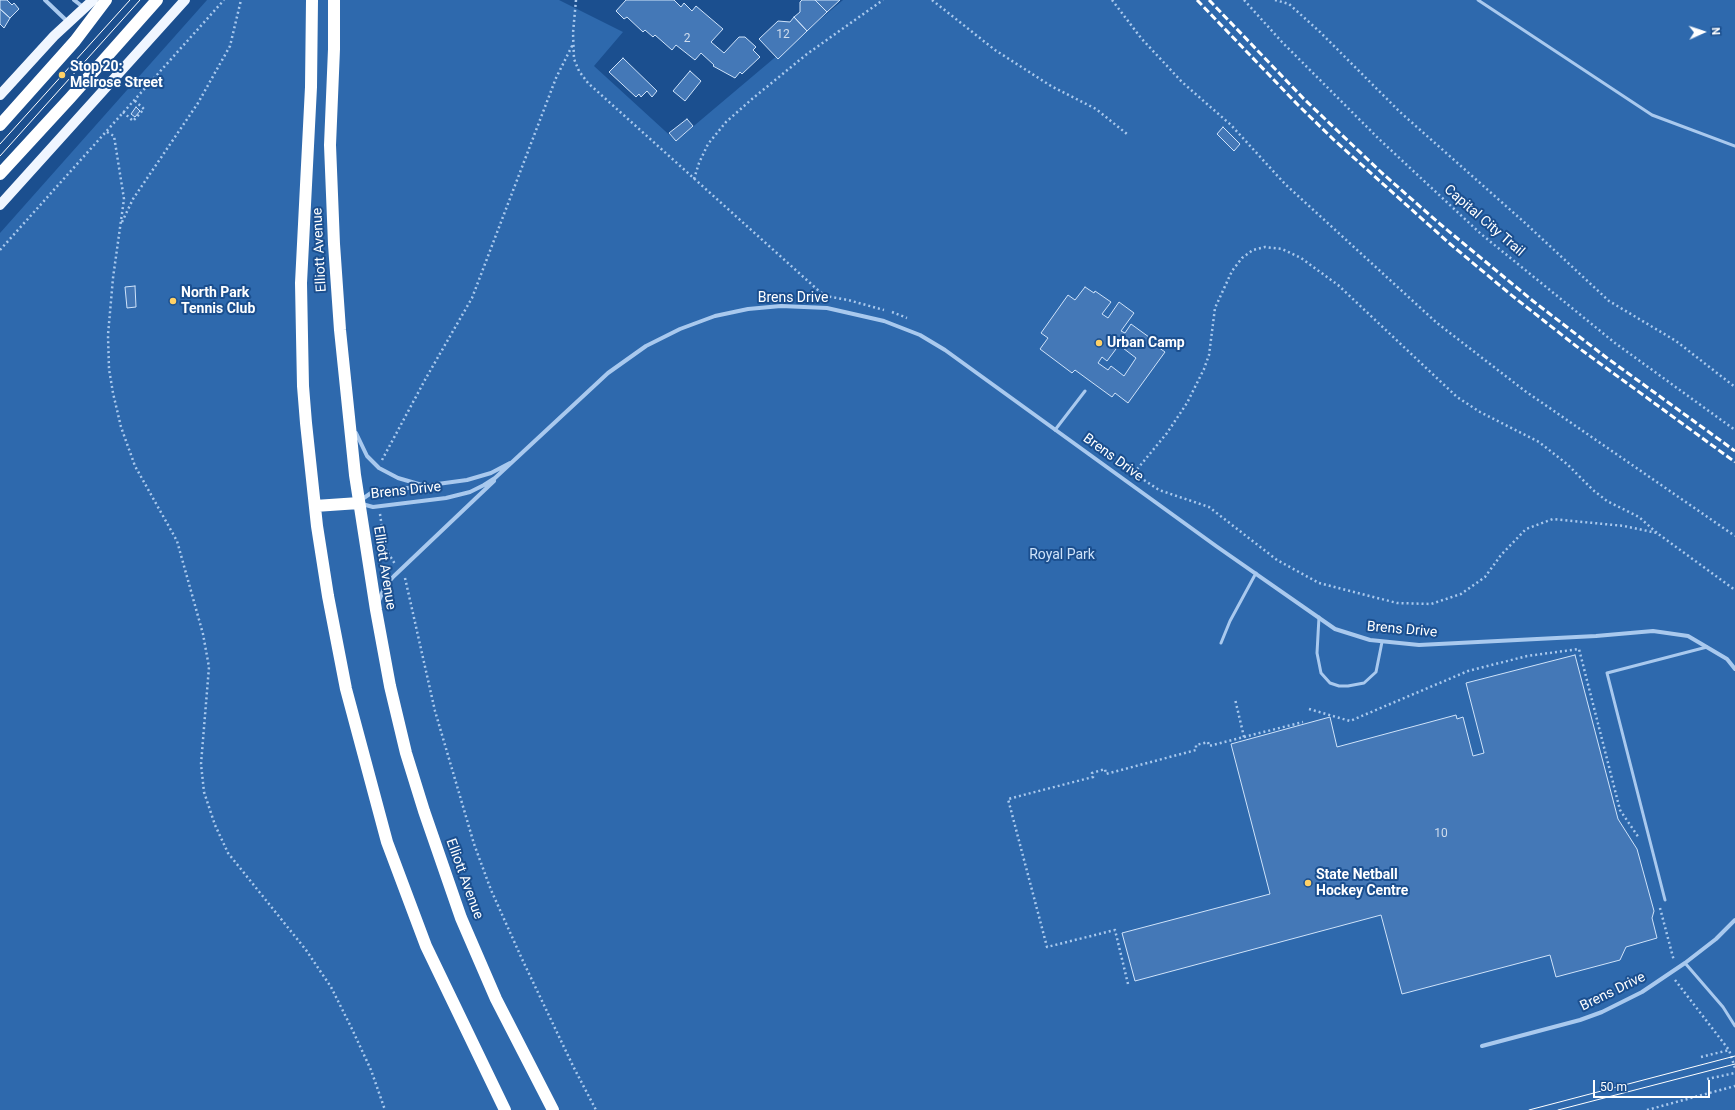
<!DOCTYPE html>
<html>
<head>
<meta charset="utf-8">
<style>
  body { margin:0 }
  #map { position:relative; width:1735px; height:1110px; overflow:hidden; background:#1b4f8f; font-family:Roboto,sans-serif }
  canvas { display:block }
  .north { position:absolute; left:1683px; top:12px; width:40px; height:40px; -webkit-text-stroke:3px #1b4f8f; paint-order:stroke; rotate:87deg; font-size:11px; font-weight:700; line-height:16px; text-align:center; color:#fff }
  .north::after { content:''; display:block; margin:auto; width:14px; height:18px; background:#fff; clip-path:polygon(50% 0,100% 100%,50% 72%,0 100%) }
  .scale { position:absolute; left:1593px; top:1080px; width:117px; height:18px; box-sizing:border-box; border:2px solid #fff; border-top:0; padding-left:5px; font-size:12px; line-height:14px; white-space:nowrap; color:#fff; -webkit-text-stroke:3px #1b4f8f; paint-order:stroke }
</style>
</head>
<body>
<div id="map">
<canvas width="1735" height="1110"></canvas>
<div class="north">N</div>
<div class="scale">50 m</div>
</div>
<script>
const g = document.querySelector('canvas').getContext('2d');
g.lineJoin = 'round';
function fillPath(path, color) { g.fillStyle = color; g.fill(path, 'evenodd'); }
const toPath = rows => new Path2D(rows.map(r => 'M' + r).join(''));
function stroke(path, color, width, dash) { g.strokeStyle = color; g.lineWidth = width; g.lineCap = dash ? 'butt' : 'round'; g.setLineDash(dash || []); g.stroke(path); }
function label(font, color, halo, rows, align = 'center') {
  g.font = font + ' Roboto,sans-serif'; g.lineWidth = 4; g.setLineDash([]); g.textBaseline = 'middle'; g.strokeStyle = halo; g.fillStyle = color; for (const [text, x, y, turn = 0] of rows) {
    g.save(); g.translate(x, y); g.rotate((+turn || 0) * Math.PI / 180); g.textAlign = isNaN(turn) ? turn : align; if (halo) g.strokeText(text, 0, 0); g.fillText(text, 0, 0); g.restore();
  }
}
fillPath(toPath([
  [207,0,559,0,623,32,594,66,676,141,843,0,1735,0,1735,1110,0,1110,0,233]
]), '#2e69ad');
const building = toPath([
  [0,0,7,0,12,5,14,3,19,9,10,18,0,9,0,0],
  [626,0,674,0,681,7,684,3,692,11,696,6,723,29,711,42,724,53,739,37,745,37,756,47,753,50,760,57,742,74,740,72,735,78,713,66,714,65,701,53,695,60,676,45,672,50,655,35,653,37,645,30,643,32,627,17,624,19,616,11,626,0],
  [802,0,815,0,827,12,807,31,794,17,800,12,800,2,802,0],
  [815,0,840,0,827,12,815,0],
  [0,9,10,18,4,28,0,24,0,9],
  [794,17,807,31,778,59,759,39,778,21,790,22,794,17],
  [623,58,657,91,652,97,647,91,641,97,639,94,636,97,609,72,623,58],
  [690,71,701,81,685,101,673,91,690,71],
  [136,107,140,111,135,117,131,114,136,107],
  [687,119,693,126,676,141,669,133,687,119],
  [1223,127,1240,144,1234,151,1217,134,1223,127],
  [135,286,136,307,127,308,125,287,135,286],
  [1085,287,1094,293,1095,291,1111,302,1102,314,1108,318,1119,302,1134,313,1121,331,1125,333,1131,324,1153,340,1151,342,1165,352,1128,403,1115,393,1112,397,1075,370,1072,373,1040,349,1048,338,1041,333,1068,295,1075,300,1085,287],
  [1119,345,1136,358,1124,376,1111,366,1108,370,1098,363,1102,357,1107,361,1119,345],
  [1575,655,1618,819,1637,849,1654,911,1652,918,1657,938,1626,947,1620,960,1556,977,1550,955,1402,994,1381,915,1135,981,1122,933,1270,894,1231,744,1330,717,1337,747,1456,715,1457,719,1463,717,1473,756,1484,753,1466,683,1575,655]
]);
fillPath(building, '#4478b7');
stroke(building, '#cfe3fa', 1);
stroke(toPath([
  [576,0,573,33,574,59,579,71,588,83,819,291,826,296,848,300,884,310],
  [932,0,995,50,1051,86,1096,109,1127,134],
  [1112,0,1141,38,1182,82,1231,125,1285,184,1437,323,1525,391,1735,536],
  [1244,0,1282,42,1379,139,1481,234,1615,343,1735,430],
  [1275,0,1289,4,1320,32,1400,112,1524,222,1609,301,1676,341,1735,387],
  [123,112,133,121,144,109,134,100],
  [107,132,114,136,124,199,113,278,108,335,109,369,113,393,121,427,135,466,177,541,203,634,209,667,201,764,204,792,215,825,228,853,306,950,331,987,352,1029,371,1070,385,1110],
  [694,179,699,163,708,144,726,122,752,99,807,54,883,0],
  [122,222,133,199,198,103,230,46,241,0],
  [0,250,224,0],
  [892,312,907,318],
  [382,460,426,378,472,298,556,78,573,44],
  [1134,473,1167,433,1187,403,1204,369,1209,355,1215,308,1232,271,1242,258,1253,250,1265,247,1282,249,1301,258,1338,285,1457,397,1480,412,1539,442,1567,464,1593,490,1607,501,1639,517,1657,533],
  [1144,480,1159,490,1209,507,1277,560,1319,583,1397,603,1431,604,1461,594,1485,577,1501,555,1526,529,1553,519,1624,526,1657,533,1735,590],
  [380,514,385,548,395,564],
  [405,578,435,711,474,844,491,890,522,959,573,1066,596,1110],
  [1309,709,1350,721,1468,671,1527,656,1579,649,1620,810,1639,838],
  [1244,737,1303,722],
  [1660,908,1674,961],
  [1675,980,1729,1050,1735,1068],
  [1128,984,1115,930,1047,947,1008,799,1093,777,1092,773,1105,769,1106,774,1196,750,1196,745,1208,742,1209,746,1244,737,1235,699],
  [1701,1057,1729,1050],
  [1707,1079,1735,1073],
  [1647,1110,1735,1086]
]), '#a9c9ee', 2.5, [2, 3]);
stroke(toPath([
  [1478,0,1652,115,1735,146],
  [1055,430,1085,391],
  [1319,617,1317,653,1321,673,1330,683,1339,686,1348,686,1364,683,1376,672,1382,642],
  [1221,643,1230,621,1256,573],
  [1665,900,1607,673,1707,647],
  [1685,963,1723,1007,1735,1026]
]), '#a9c9ee', 3);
stroke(toPath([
  [45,0,68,22],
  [74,0,83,7],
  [356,433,367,456,379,468,398,478,422,485],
  [361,500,371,493,467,480,491,473,510,463],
  [362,504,373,507,446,498,470,492,484,485,495,478,608,373,646,346,680,329,715,316,748,309,781,306,827,308,884,321,920,335,945,350,1216,546,1335,629,1370,640,1419,645,1596,636,1653,631,1688,636,1727,659,1735,669],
  [378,603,385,586,394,576,494,481],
  [1482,1046,1580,1020,1602,1012,1642,992,1685,963,1716,939,1735,920]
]), '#a9c9ee', 4);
stroke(toPath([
  [0,95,54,36,93,0],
  [0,205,185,0]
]), '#f0f6ff', 10);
stroke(toPath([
  [312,0,311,87,301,283,302,336,303,386,306,423,317,526,328,596,346,689,387,842,426,946,505,1110],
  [334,0,334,49,330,145,334,244,340,330,355,475,376,610,390,686,406,753,424,811,461,918,496,999,553,1110],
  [0,125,75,41,106,0],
  [0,174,70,98,157,0],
  [315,506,359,503]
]), '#fff', 12);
stroke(toPath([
  [0,144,130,0],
  [0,156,140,0],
  [1529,1110,1735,1056],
  [1558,1110,1735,1064]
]), '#fff', 1);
stroke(toPath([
  [1197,0,1298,105,1334,140,1449,243,1510,294,1576,346,1735,462],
  [1209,0,1304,99,1382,173,1440,224,1533,301,1607,358,1735,451]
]), '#fff', 3, [7, 3]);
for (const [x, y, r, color] of [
  [62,75,4,"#ffd166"],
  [173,301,4,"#ffd166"],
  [1099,343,4,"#ffd166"],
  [1308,883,4,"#ffd166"]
]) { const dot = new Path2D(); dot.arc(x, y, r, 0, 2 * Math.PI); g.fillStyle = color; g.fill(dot); stroke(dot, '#1b4f8f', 1.5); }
label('12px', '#d0dded', null, [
  ["12",783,35],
  ["2",687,39],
  ["10",1441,834]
]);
label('bold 14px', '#fff', '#1b4f8f', [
  ["Stop 20:",70,67],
  ["Melrose Street",70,83],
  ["North Park",181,293],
  ["Tennis Club",181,309],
  ["Urban Camp",1107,343],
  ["State Netball",1316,875],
  ["Hockey Centre",1316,891]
], 'left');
label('14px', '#fff', '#1b4f8f', [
  ["Capital City Trail",1484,221,41],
  ["Elliott Avenue",320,250,-93],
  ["Brens Drive",793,298],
  ["Brens Drive",1113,458,36],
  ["Brens Drive",406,491,-6],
  ["Elliott Avenue",384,568,81],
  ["Brens Drive",1402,630,5],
  ["Elliott Avenue",464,879,70],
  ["Brens Drive",1613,992,-26]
]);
label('14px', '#cfe3fa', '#1b4f8f', [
  ["Royal Park",1062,555]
]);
</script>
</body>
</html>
